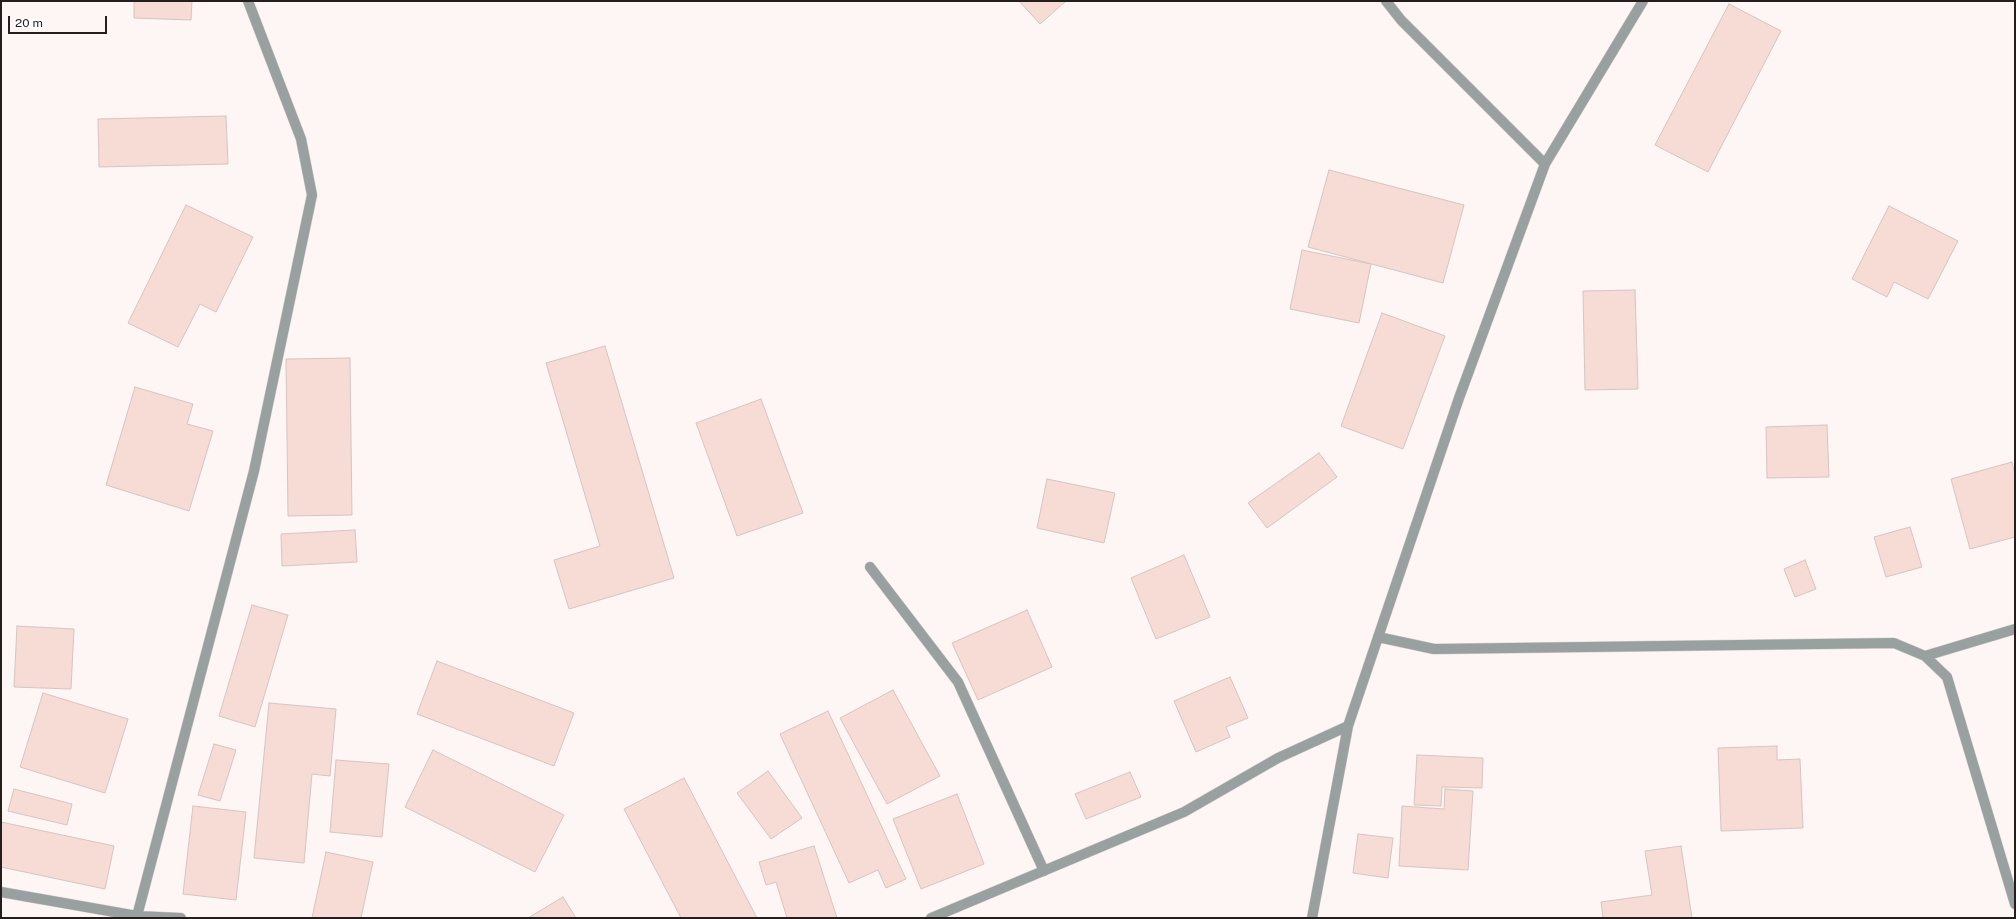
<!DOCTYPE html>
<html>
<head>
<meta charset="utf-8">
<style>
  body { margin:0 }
  #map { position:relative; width:2016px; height:919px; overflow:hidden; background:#fdf6f4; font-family:"Public Sans",sans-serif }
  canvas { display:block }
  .frame { position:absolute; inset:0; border:2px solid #241e1c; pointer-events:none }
  .scale { position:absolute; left:8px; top:16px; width:99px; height:18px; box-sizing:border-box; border:2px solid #241e1c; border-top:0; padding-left:5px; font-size:12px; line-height:14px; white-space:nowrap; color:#241e1c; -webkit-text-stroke:3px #fff; paint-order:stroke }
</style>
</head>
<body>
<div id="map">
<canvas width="2016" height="919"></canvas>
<div class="frame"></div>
<div class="scale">20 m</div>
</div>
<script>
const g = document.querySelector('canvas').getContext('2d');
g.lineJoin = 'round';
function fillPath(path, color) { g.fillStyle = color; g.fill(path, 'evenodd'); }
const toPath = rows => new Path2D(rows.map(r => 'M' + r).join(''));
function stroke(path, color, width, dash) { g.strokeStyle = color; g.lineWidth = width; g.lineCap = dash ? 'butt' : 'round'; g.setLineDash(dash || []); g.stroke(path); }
const building = toPath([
  [134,1,192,1,191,20,134,18,134,1],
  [1019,1,1066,1,1040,24,1019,1],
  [1729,4,1781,31,1708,172,1655,145,1729,4],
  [226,116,228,164,99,167,98,119,226,116],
  [1329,170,1464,205,1443,283,1308,247,1329,170],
  [186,205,253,237,216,312,200,304,178,347,128,323,186,205],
  [1889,206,1958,241,1928,299,1894,282,1887,297,1852,279,1889,206],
  [1302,250,1371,264,1359,323,1290,309,1302,250],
  [1635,290,1638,389,1585,390,1583,291,1635,290],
  [1382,313,1445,336,1403,449,1341,426,1382,313],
  [605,346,674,578,569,609,554,560,600,546,546,363,605,346],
  [350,358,352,515,288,516,286,359,350,358],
  [135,387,193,404,187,424,213,431,189,511,106,485,135,387],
  [761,399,803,513,737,536,696,423,761,399],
  [1827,425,1829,477,1767,478,1766,427,1827,425],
  [1319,453,1337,477,1267,528,1248,503,1319,453],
  [2012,462,2015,474,2015,537,1970,549,1951,479,2012,462],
  [1047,479,1115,493,1104,543,1037,528,1047,479],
  [1910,527,1922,567,1886,577,1874,537,1910,527],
  [355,530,357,562,282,566,281,534,355,530],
  [1184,555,1210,617,1156,639,1131,578,1184,555],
  [1805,560,1816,589,1795,597,1784,569,1805,560],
  [252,605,288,615,255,727,219,716,252,605],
  [1027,610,1052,667,978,700,952,643,1027,610],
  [17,626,74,629,71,689,14,687,17,626],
  [437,661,574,713,554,766,417,714,437,661],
  [1230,677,1248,718,1226,727,1230,737,1196,752,1174,701,1230,677],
  [893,690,940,776,887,804,840,718,893,690],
  [43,693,128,719,105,793,20,767,43,693],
  [269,703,336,709,330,776,312,774,304,863,254,858,269,703],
  [828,711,906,879,886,888,878,870,849,883,780,734,828,711],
  [214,744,236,750,220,801,198,795,214,744],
  [1777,746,1777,760,1800,759,1803,828,1721,831,1718,748,1777,746],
  [433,750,564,815,535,872,405,807,433,750],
  [1417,755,1483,758,1482,788,1442,787,1441,806,1414,805,1417,755],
  [336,760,389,764,382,837,330,832,336,760],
  [768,771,802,818,771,839,737,793,768,771],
  [1130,772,1141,797,1086,819,1075,794,1130,772],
  [684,778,757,918,681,918,624,809,684,778],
  [14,789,72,804,67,825,8,811,14,789],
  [1445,789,1473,791,1468,870,1399,866,1402,806,1444,809,1445,789],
  [957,794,984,864,921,889,893,819,957,794],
  [193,806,246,812,236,900,183,894,193,806],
  [1,822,114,846,105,889,1,867,1,822],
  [1358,834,1393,838,1388,878,1353,873,1358,834],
  [814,846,837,918,787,918,776,882,766,885,759,862,814,846],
  [1681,846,1692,918,1603,918,1601,902,1652,895,1645,851,1681,846],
  [326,852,373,862,361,918,312,918,326,852],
  [563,897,576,918,528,918,563,897]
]);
fillPath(building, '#f7dbd5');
stroke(building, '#d6c4c0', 1);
const minor = toPath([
  [1386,1,1401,20,1545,164],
  [870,567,958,682,1044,871],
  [1378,637,1434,649,1894,643,1925,656,1947,677,2015,904],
  [1925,656,2015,629],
  [1,892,137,916,181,918],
  [137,916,254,471,312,195,301,139,248,1],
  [931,918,1184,812,1278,758,1348,726],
  [1312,918,1348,726,1459,398,1545,164,1643,1]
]);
stroke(minor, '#dad3d1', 11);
stroke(minor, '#99a1a0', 10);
</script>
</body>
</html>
